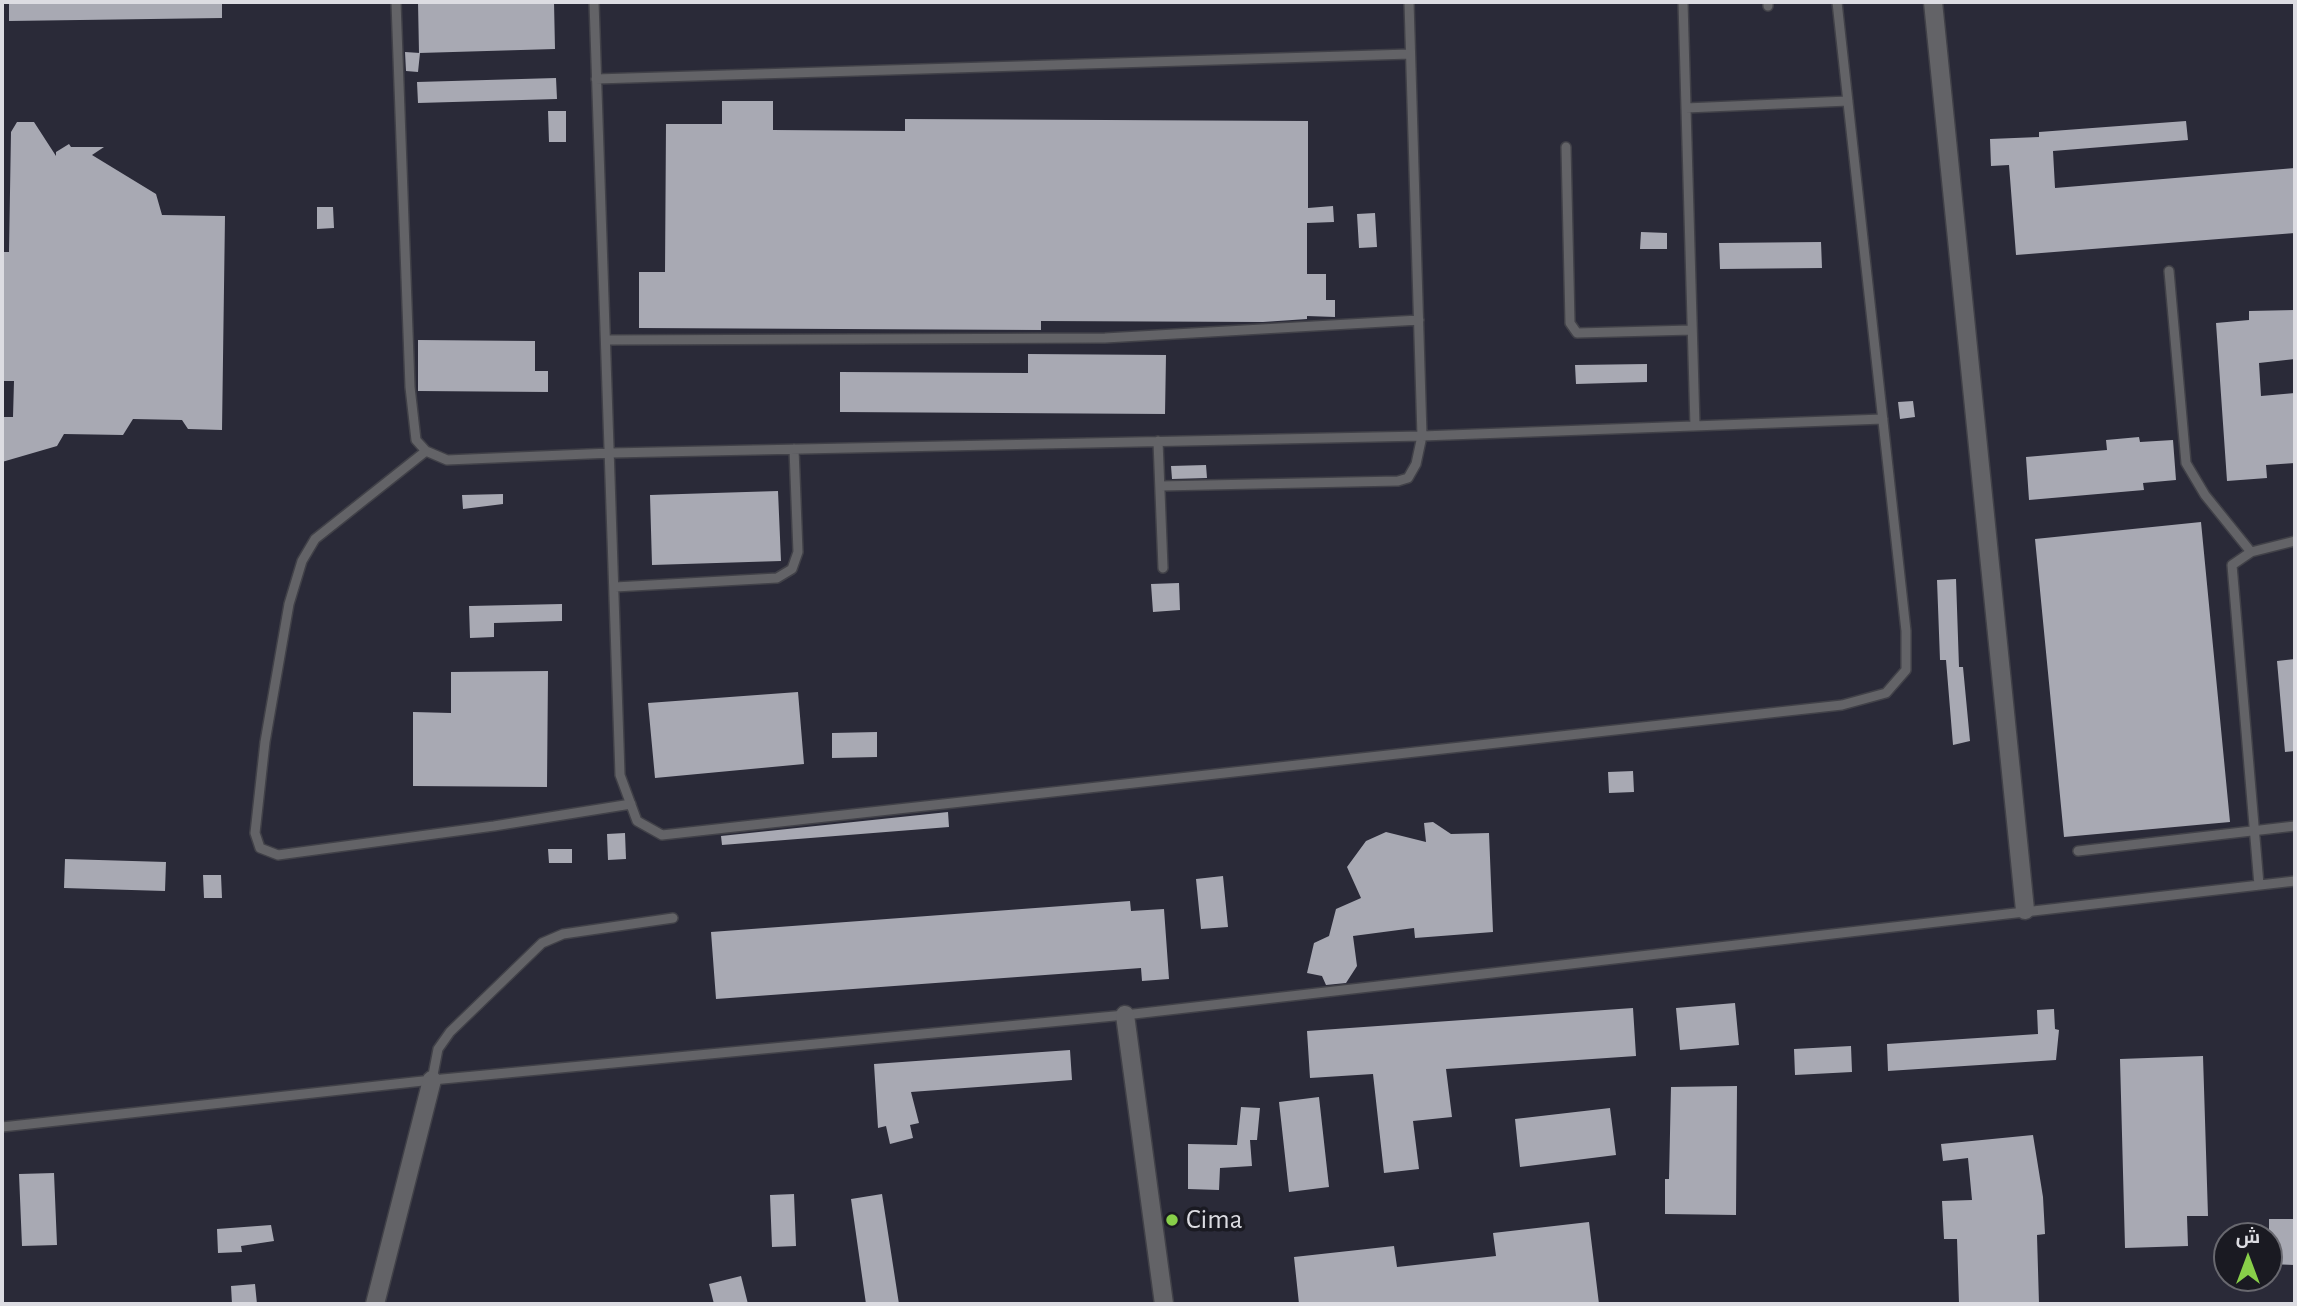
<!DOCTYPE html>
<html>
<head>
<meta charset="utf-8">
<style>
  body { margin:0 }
  #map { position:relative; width:2297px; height:1306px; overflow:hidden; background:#23242b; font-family:"Alegreya Sans",Cairo,sans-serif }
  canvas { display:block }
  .frame { position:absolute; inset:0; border:4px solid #dcdce2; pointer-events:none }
  .north { position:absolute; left:2213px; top:1222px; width:70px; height:70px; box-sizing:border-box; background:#1a1a22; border:2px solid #68686f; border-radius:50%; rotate:0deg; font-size:19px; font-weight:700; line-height:28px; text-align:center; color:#dcdce2 }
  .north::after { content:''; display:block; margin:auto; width:24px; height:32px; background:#88cf49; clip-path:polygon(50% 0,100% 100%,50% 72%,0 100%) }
</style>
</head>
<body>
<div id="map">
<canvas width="2297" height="1306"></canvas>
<div class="frame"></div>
<div class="north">ش</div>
</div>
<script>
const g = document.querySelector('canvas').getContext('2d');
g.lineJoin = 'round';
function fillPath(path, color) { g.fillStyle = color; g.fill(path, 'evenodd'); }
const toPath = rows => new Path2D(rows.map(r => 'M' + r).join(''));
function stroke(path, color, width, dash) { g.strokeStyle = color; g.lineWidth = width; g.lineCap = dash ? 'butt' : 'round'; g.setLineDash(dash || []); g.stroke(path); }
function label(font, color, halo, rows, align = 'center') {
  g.font = font + ' "Alegreya Sans",sans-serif'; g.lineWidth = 7; g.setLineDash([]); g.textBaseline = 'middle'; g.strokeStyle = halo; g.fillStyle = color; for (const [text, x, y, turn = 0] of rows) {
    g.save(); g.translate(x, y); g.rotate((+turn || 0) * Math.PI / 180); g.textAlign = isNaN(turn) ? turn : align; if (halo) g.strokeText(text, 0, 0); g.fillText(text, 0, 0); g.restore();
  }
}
fillPath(toPath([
  [2,2,2295,2,2295,1304,2,1304],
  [2227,1236,2269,1236,2269,1278,2227,1278]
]), '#2a2a38');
fillPath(toPath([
  [9,2,222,2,222,18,9,21],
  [418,2,554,2,555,49,419,53],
  [405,52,420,53,418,72,406,71],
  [556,78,557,99,418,103,417,82],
  [722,101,773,101,773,130,905,131,905,119,1308,121,1308,208,1333,206,1334,222,1307,223,1307,274,1326,274,1326,300,1335,300,1335,317,1307,316,1307,319,1263,322,1041,321,1041,330,639,328,639,272,665,272,666,124,722,124],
  [548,111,566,111,566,142,549,142],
  [2186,121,2188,140,2053,151,2055,188,2295,168,2295,233,2016,255,2009,165,1991,166,1990,139,2039,137,2039,132],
  [17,122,34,122,56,156,56,152,69,144,71,147,104,147,92,155,156,194,162,215,225,216,222,430,188,429,182,420,133,419,123,435,64,434,57,446,2,462,2,417,13,417,14,381,2,381,2,252,9,252,11,132],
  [317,207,333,207,334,228,317,229],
  [1375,213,1377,247,1359,248,1357,214],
  [1641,232,1667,233,1667,249,1640,249],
  [1821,242,1822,268,1720,269,1719,243],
  [2295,310,2295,359,2259,363,2261,396,2295,393,2295,463,2266,465,2267,478,2227,481,2216,323,2249,320,2249,311],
  [418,340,535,341,535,371,548,371,548,392,418,391],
  [1028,354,1166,355,1165,414,840,412,840,372,1028,373],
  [1647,364,1647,382,1576,384,1575,365],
  [1913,401,1915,417,1900,419,1898,402],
  [2139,437,2140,442,2173,440,2176,480,2143,483,2144,490,2029,500,2026,457,2107,450,2106,440],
  [1206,465,1207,478,1172,479,1171,466],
  [778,491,781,561,652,565,650,495],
  [503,494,503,504,463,509,462,495],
  [2201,522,2230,822,2064,837,2035,539],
  [1956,579,1959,667,1963,667,1970,741,1953,745,1946,660,1940,660,1937,580],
  [1179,583,1180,610,1153,612,1151,584],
  [562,604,562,621,494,623,494,637,470,638,469,606],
  [2295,659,2295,751,2285,752,2277,661],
  [548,671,547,787,413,786,413,712,451,713,451,672],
  [798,692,804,764,655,778,648,703],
  [877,732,877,757,832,758,832,733],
  [1633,771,1634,792,1609,793,1608,772],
  [948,812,949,827,722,845,721,836],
  [1433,822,1451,834,1489,833,1493,932,1415,938,1414,928,1353,936,1357,966,1346,983,1326,985,1322,976,1307,973,1314,943,1329,936,1336,909,1361,898,1347,867,1366,841,1386,832,1426,842,1424,823],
  [625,833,626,859,608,860,607,834],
  [548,849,572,849,572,863,549,863],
  [65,859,166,862,165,891,64,888],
  [203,875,221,875,222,898,204,898],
  [1223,876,1228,927,1201,929,1196,879],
  [1130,901,1131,911,1164,909,1169,979,1142,981,1141,968,716,999,711,932],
  [1735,1003,1739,1045,1680,1050,1676,1008],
  [1633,1008,1636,1056,1446,1069,1452,1117,1413,1121,1419,1169,1384,1173,1373,1074,1310,1078,1307,1031],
  [2054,1009,2055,1029,2059,1030,2056,1060,1888,1071,1887,1044,2038,1034,2037,1010],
  [1851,1046,1852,1072,1795,1075,1794,1049],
  [1070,1050,1072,1080,911,1092,919,1123,910,1125,913,1138,890,1144,886,1126,878,1128,874,1064],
  [2203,1056,2208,1216,2187,1216,2188,1246,2125,1248,2120,1059],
  [1737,1086,1736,1215,1665,1214,1665,1179,1669,1179,1671,1087],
  [1319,1097,1329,1187,1289,1192,1279,1102],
  [1241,1107,1260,1108,1257,1140,1250,1140,1252,1166,1220,1168,1219,1190,1188,1189,1188,1144,1237,1145],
  [1610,1108,1616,1155,1520,1167,1515,1119],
  [2033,1135,2043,1197,2045,1234,2037,1235,2039,1304,1959,1304,1957,1239,1944,1239,1942,1201,1972,1200,1968,1158,1943,1161,1941,1144],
  [54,1173,57,1245,22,1246,19,1174],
  [794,1194,796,1246,772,1247,770,1195],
  [882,1194,899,1304,866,1304,851,1199],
  [2269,1219,2295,1219,2295,1265,2269,1264],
  [1589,1222,1599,1304,1299,1304,1294,1257,1394,1246,1397,1267,1496,1256,1493,1233],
  [271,1225,274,1241,241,1246,242,1252,218,1253,217,1229],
  [741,1276,748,1304,714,1304,709,1284],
  [255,1284,257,1304,232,1304,231,1286]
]), '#a8a9b3');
const lane = toPath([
  [396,2,410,387,416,440,426,451,447,460,611,453,1422,436,1883,419],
  [594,2,620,775,637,821,662,835,1842,705,1886,693,1906,670,1906,631,1837,2],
  [1683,2,1695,426],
  [1768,2,1768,6],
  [596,79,1410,54],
  [1686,108,1848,101],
  [1566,147,1570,323,1577,333,1692,330],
  [2169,271,2186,463,2205,495,2251,552],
  [607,340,1105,338,1419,320],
  [1158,441,1163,568],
  [426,451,315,539,302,561,289,604,265,742,255,833,260,848,278,855,494,826,631,804],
  [1160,486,1398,481,1408,478,1416,464,1422,436,1409,2],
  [615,587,777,578,792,569,798,552,794,449],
  [2078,851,2295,826],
  [2259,885,2232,565,2251,552,2295,541],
  [432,1080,438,1049,450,1032,542,943,563,934,673,918],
  [2,1127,432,1080,1125,1015,2295,881]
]);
const street = toPath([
  [1933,2,2025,910],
  [1125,1015,1164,1304],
  [375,1304,432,1080]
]);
stroke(lane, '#414148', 12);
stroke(street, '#414148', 21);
stroke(lane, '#636367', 9);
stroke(street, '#636367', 18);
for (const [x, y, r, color] of [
  [1172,1220,7,"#88cf49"]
]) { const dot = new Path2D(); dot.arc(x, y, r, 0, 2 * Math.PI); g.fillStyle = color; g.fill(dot); stroke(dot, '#1a1a22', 2.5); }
label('28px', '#dcdce2', '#1a1a22', [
  ["Cima",1186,1220]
], 'left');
</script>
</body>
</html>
